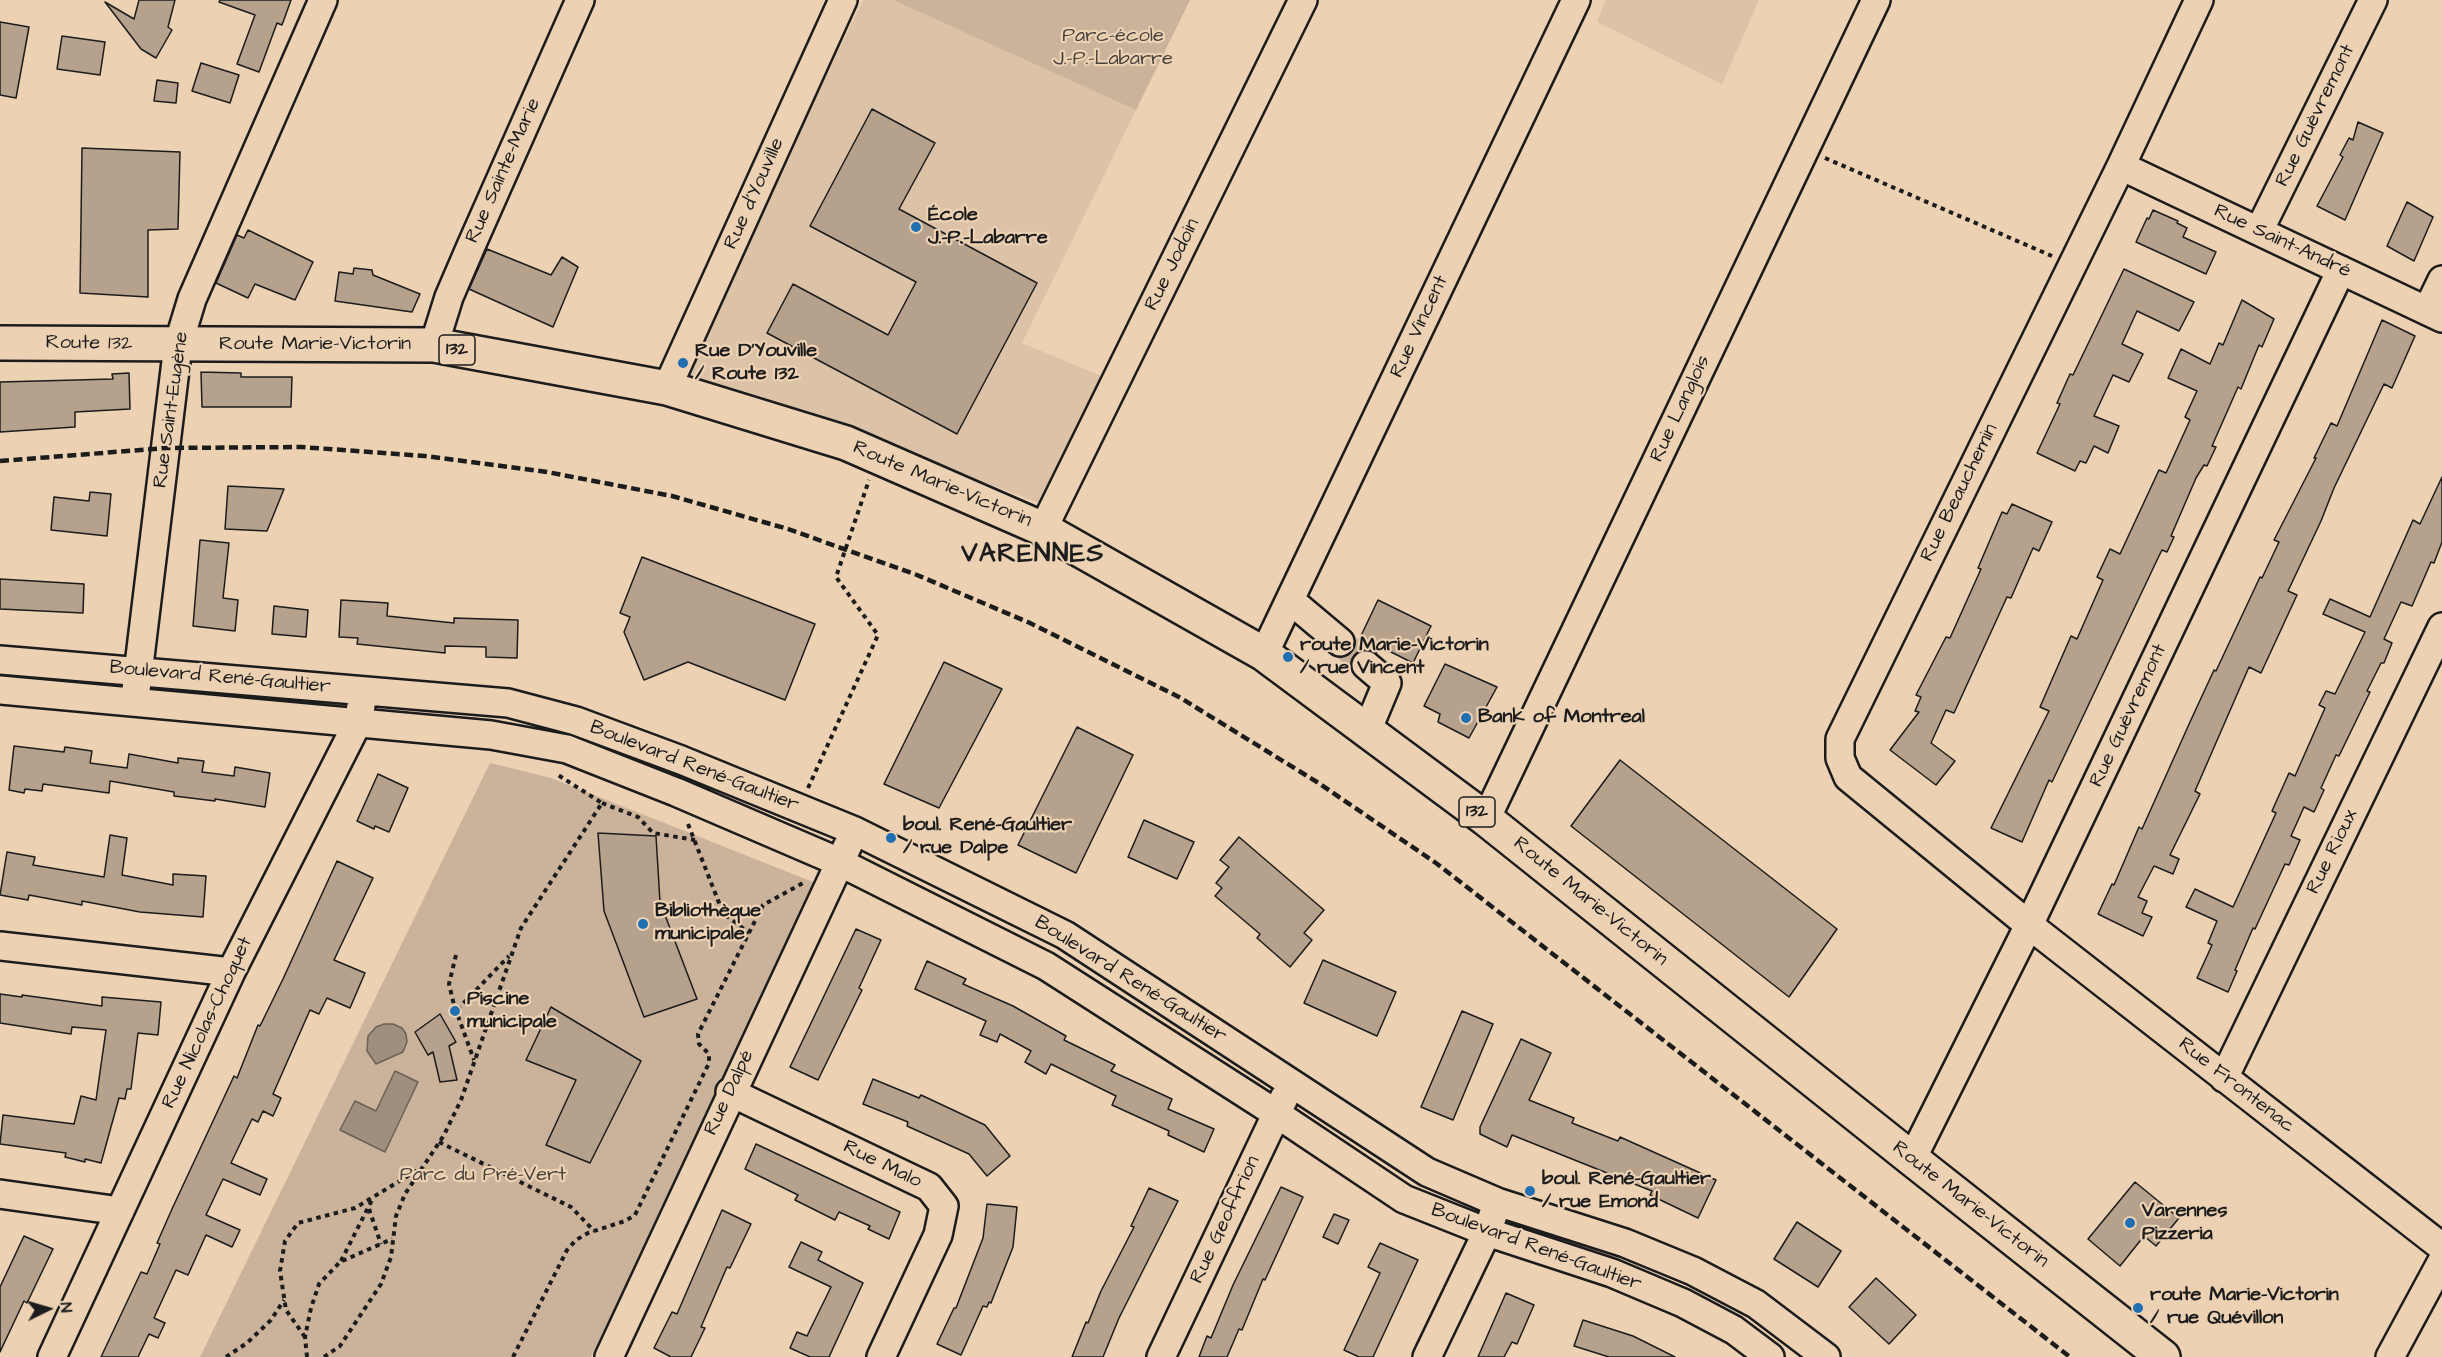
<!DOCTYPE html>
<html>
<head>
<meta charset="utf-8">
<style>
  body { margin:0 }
  #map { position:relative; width:2442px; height:1357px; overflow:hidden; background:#ecd1b3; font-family:"Architects Daughter",sans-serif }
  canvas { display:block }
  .north { position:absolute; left:18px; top:1279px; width:60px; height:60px; -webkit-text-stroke:4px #ecd1b3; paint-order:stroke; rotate:85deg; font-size:16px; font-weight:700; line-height:24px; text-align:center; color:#1c1c1c }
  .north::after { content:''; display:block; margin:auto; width:21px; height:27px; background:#1c1c1c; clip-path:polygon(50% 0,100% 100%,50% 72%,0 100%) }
</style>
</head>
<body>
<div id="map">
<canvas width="2442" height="1357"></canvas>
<div class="north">N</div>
</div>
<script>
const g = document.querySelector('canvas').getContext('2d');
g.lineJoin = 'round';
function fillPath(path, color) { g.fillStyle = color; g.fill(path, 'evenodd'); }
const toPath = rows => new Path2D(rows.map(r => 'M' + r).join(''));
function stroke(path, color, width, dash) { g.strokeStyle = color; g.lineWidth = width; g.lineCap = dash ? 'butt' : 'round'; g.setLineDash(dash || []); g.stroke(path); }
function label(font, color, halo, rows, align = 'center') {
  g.font = font + ' "Architects Daughter",sans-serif'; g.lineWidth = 4.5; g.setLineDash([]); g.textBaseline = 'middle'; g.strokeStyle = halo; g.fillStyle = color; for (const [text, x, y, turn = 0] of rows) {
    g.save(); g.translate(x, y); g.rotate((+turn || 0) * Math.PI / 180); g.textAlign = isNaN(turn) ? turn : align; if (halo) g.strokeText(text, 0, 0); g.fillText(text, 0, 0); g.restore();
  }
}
fillPath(toPath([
  [863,0,893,0,1136,110,1022,343,1106,378,1044,505,855,433,680,376],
  [1606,0,1759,0,1722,84,1597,22]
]), '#dcc3a7');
fillPath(toPath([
  [893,0,1190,0,1136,110],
  [490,763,551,778,818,884,591,1357,200,1357]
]), '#cab39a');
const water = toPath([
  [384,1024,393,1024,402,1028,406,1034,407,1042,403,1052,376,1064,367,1051,368,1036,376,1027,384,1024],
  [395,1071,418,1082,385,1152,340,1130,355,1101,376,1111,395,1071]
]);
fillPath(water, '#a08f7c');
stroke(water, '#6b6156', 1.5);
const building = toPath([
  [139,0,175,0,168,27,172,30,156,58,141,49,105,2,134,19,139,0],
  [220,0,291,0,282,25,277,23,259,72,237,64,255,15,219,2,220,0],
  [0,22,29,27,16,98,0,95,0,22],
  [62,36,105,42,100,75,57,69,62,36],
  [201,63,239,75,230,103,192,91,201,63],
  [157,80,178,83,176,103,154,101,157,80],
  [872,109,935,143,899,209,1037,283,957,434,767,333,793,284,888,335,916,282,810,226,872,109],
  [2358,122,2383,133,2345,220,2317,206,2343,157,2340,155,2349,138,2353,140,2358,122],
  [82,148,180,152,178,229,148,230,148,297,80,293,82,148],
  [2407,202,2433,217,2414,261,2387,246,2407,202],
  [2153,210,2178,221,2177,223,2187,228,2183,237,2216,252,2206,274,2136,242,2147,218,2149,219,2153,210],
  [248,230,313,262,295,300,255,284,248,298,216,283,237,235,244,238,248,230],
  [487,249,551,275,562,257,578,267,553,327,469,289,487,249],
  [354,268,372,270,373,275,420,294,412,312,335,301,339,272,353,274,354,268],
  [2124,269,2194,302,2179,331,2137,311,2122,344,2143,354,2129,382,2113,375,2094,416,2119,426,2108,453,2094,446,2086,463,2080,461,2075,471,2037,453,2060,404,2057,403,2070,374,2073,375,2124,269],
  [2242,300,2274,319,2262,347,2259,345,2241,389,2238,387,2212,446,2216,447,2207,466,2204,465,2196,478,2171,536,2174,537,2167,552,2162,550,2158,558,2052,782,2049,780,2022,842,1991,828,2049,711,2040,707,2071,636,2077,639,2103,580,2097,577,2110,549,2120,554,2159,470,2166,473,2190,420,2185,417,2197,391,2168,378,2181,349,2210,364,2219,343,2223,345,2242,300],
  [2382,320,2415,336,2392,388,2384,384,2334,488,2321,521,2288,591,2297,595,2261,673,2249,667,2195,791,2200,794,2170,855,2179,859,2173,874,2154,866,2138,897,2147,901,2142,913,2152,917,2143,936,2098,914,2112,884,2114,885,2139,827,2142,829,2190,722,2214,670,2216,671,2260,577,2262,578,2279,542,2274,540,2316,458,2314,458,2331,423,2337,426,2382,320],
  [201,372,241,373,241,377,292,377,291,407,202,407,201,372],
  [129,373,130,409,75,412,75,427,0,432,0,382,113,379,112,374,129,373],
  [2442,477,2442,542,2434,563,2431,562,2412,606,2401,602,2384,639,2392,643,2384,663,2381,663,2367,691,2370,692,2339,756,2336,755,2321,788,2324,790,2314,812,2304,807,2291,836,2300,840,2289,865,2285,864,2255,929,2253,928,2235,970,2237,971,2228,992,2197,978,2212,945,2208,943,2217,921,2186,907,2195,889,2233,907,2276,813,2272,811,2289,773,2295,776,2325,708,2319,705,2326,691,2335,694,2365,632,2323,614,2330,599,2370,617,2413,520,2420,524,2442,477],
  [228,486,284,489,267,531,225,529,228,486],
  [90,492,111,494,107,536,51,530,54,497,89,501,90,492],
  [2012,504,2052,522,2039,551,2033,548,2011,598,2007,597,1954,713,1946,710,1931,743,1955,761,1936,785,1890,750,1919,712,1915,711,1921,697,1916,695,1946,637,1950,638,1981,569,1978,568,2002,512,2007,514,2012,504],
  [200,540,229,543,223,598,238,600,235,631,193,626,200,540],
  [642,557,815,624,785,700,688,662,644,680,624,632,630,617,620,613,642,557],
  [0,579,84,584,83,613,0,609,0,579],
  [341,600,388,603,387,616,454,623,454,618,518,620,517,658,486,657,486,647,445,646,445,653,357,644,358,638,339,637,341,600],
  [1378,600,1431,626,1413,663,1381,647,1376,653,1368,649,1360,650,1354,655,1351,665,1341,657,1352,652,1355,640,1358,642,1378,600],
  [274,606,308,610,306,637,272,634,274,606],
  [944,662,1002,689,939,808,884,784,944,662],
  [1445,664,1497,687,1469,738,1438,722,1440,714,1424,706,1445,664],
  [1077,727,1133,755,1076,873,1018,845,1077,727],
  [14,746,64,752,65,747,92,751,90,763,127,768,129,754,178,763,178,758,204,761,202,772,234,776,235,767,270,773,265,807,215,799,215,801,174,796,174,792,110,781,109,793,43,784,42,791,25,789,24,793,9,790,14,746],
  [1620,760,1837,929,1789,997,1571,826,1620,760],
  [378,774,408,788,389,832,375,826,374,829,357,821,378,774],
  [1144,820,1194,842,1177,879,1128,857,1144,820],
  [598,833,656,836,660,902,697,999,644,1017,604,911,598,833],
  [110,835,127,838,122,875,173,885,173,874,206,876,203,917,140,912,82,901,82,905,29,895,28,900,0,895,7,852,35,857,33,865,104,877,110,835],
  [1239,837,1324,910,1304,933,1312,940,1290,967,1257,938,1260,934,1215,896,1222,888,1216,883,1229,867,1220,860,1239,837],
  [337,861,373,878,334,960,365,973,350,1008,327,998,319,1014,310,1010,273,1094,281,1098,273,1116,263,1111,258,1122,252,1119,231,1163,267,1179,260,1195,223,1179,206,1215,240,1230,232,1247,206,1235,188,1275,176,1270,154,1318,165,1323,158,1338,149,1334,138,1357,101,1357,141,1272,147,1274,160,1244,157,1243,172,1209,234,1076,237,1078,258,1025,260,1026,283,979,337,861],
  [856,929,881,940,859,988,862,990,818,1080,790,1067,856,929],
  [1323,960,1396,992,1377,1036,1304,1003,1323,960],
  [927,961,966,979,963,984,1013,1006,1066,1036,1064,1040,1115,1065,1111,1071,1172,1099,1168,1109,1214,1129,1204,1152,1168,1135,1169,1131,1112,1105,1116,1096,1051,1064,1046,1074,1025,1062,1031,1051,1000,1034,997,1042,980,1035,986,1021,915,989,927,961],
  [0,994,22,997,22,995,102,1006,102,997,161,1002,158,1035,138,1033,131,1089,127,1089,125,1099,119,1098,101,1163,85,1159,85,1162,65,1157,66,1153,0,1144,3,1115,74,1124,81,1096,96,1100,106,1030,72,1027,71,1034,0,1023,0,994],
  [551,1007,641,1061,590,1163,546,1145,576,1080,526,1060,551,1007],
  [1462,1011,1493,1024,1453,1120,1421,1107,1462,1011],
  [440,1014,456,1042,449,1046,457,1080,440,1082,433,1052,428,1055,415,1032,440,1014],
  [1521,1039,1551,1053,1529,1100,1574,1118,1572,1123,1618,1141,1620,1137,1716,1180,1698,1218,1650,1195,1652,1191,1512,1135,1507,1147,1480,1134,1480,1127,1521,1039],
  [873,1079,919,1098,921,1095,985,1125,1010,1156,987,1176,969,1154,907,1126,908,1122,863,1104,873,1079],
  [756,1144,900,1212,889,1239,868,1229,870,1226,839,1212,835,1220,795,1200,798,1195,745,1169,756,1144],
  [2135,1182,2179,1218,2156,1246,2144,1236,2120,1266,2088,1239,2135,1182],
  [1281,1187,1303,1197,1265,1280,1263,1279,1242,1330,1239,1329,1227,1357,1199,1357,1207,1336,1211,1338,1233,1285,1281,1187],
  [1149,1188,1178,1201,1119,1318,1103,1357,1072,1357,1086,1322,1088,1323,1101,1291,1134,1227,1131,1226,1149,1188],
  [987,1204,1017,1207,1013,1247,991,1303,989,1302,987,1307,983,1306,961,1355,937,1344,954,1308,956,1308,983,1238,987,1204],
  [722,1210,751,1224,730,1268,727,1267,701,1327,705,1328,691,1357,671,1357,654,1348,672,1312,677,1314,722,1210],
  [1334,1214,1349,1220,1338,1244,1323,1237,1334,1214],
  [1797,1222,1841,1251,1818,1287,1774,1259,1797,1222],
  [24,1236,53,1249,27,1303,24,1301,0,1352,0,1287,24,1236],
  [801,1242,822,1252,818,1260,863,1283,829,1357,810,1357,790,1348,797,1332,807,1336,831,1287,789,1267,801,1242],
  [1380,1243,1418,1260,1373,1357,1359,1357,1344,1350,1380,1273,1368,1267,1380,1243],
  [1876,1278,1916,1315,1889,1344,1849,1307,1876,1278],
  [1506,1293,1534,1305,1517,1344,1512,1342,1504,1357,1478,1357,1506,1293],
  [1583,1320,1633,1336,1675,1357,1609,1357,1574,1346,1583,1320]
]);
fillPath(building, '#b5a18c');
stroke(building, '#1c1c1c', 1.5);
stroke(toPath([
  [1340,642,1366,665]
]), '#c2ad95', 27, [27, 14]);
const minor = toPath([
  [2199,0,2121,166,1840,739,1840,758,1848,777,2029,925,2442,1247],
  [2121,166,2442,318],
  [2259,231,2373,0],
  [2427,311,2442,280],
  [434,345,449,297,471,246,580,0],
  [667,388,843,0],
  [1043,529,1303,0],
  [1290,600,1340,642],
  [1264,654,1576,0],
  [0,660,508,703,576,721,681,760,855,831,1065,935,1427,1172,1497,1202,1625,1243,1693,1271,1756,1304,1826,1357],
  [1366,665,1387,683,1367,731],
  [0,690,491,735,567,749,676,792,839,862,1046,966,1277,1114,1404,1199,1487,1232,1612,1273,1683,1303,1734,1330,1770,1357],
  [136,690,178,345,192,299,323,0],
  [1486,819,1876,0],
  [0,946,231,972],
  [2224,1078,2442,627],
  [730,1092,929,1187,944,1206,938,1235,881,1357],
  [1912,1159,2029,925,2341,270],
  [0,1194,120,1211],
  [52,1357,231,972,358,722,361,706],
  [609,1357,848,845],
  [1161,1357,1284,1098],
  [1427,1357,1487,1232,1493,1215],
  [2390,1357,2442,1261]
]);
const major = toPath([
  [0,343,434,345,667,388,846,443,1043,529,1264,654,1486,819,1912,1159,2163,1357]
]);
stroke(minor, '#1c1c1c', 32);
stroke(major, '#1c1c1c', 38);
stroke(toPath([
  [1825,158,2052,256],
  [808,788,878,635,836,577,869,480],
  [602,803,638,817,653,833,695,840],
  [688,824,723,913,749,933],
  [456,955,449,984,454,1005,474,1060],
  [451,1016,509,956],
  [439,1142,571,1207,594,1231],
  [369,1209,381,1244],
  [341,1261,373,1198],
  [305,1337,286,1310,280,1271,285,1241,298,1223,355,1208,421,1168],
  [226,1357,247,1343,271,1320,284,1300],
  [307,1357,305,1337,311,1308,319,1284,340,1262,392,1239],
  [324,1357,340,1346,381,1284,391,1257,396,1216,405,1194,444,1135,461,1100,521,928,602,803,558,775],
  [513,1357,567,1250,576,1240,588,1233,625,1221,635,1215,709,1063,709,1054,699,1044,698,1034,763,905,805,882]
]), '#1c1c1c', 4, [4.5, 4.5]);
stroke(minor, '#ecd1b3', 27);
stroke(major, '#ecd1b3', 33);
stroke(toPath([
  [0,461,166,448,301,447,425,456,547,472,672,496,788,529,917,575,1030,623,1179,697,1317,782,1436,863,2070,1357]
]), '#1c1c1c', 4.5, [9, 4.5]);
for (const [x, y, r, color] of [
  [916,227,6,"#1f6fb2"],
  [683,363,6,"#1f6fb2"],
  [1288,657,6,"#1f6fb2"],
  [1466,718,6,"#1f6fb2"],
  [891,838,6,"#1f6fb2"],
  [643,924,6,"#1f6fb2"],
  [455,1011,6,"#1f6fb2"],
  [1530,1191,6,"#1f6fb2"],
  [2130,1223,6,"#1f6fb2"],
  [2138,1308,6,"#1f6fb2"]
]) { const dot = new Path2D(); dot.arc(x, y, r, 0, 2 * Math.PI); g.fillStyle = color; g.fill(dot); stroke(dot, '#ecd1b3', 2); }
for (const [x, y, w] of [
  [457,350,36],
  [1477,812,36]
]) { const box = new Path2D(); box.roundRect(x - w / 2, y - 15, w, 30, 4.5); g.fillStyle = '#ecd1b3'; g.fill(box); stroke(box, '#1c1c1c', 1.5); }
label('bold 18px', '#1c1c1c', null, [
  ["132",457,350],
  ["132",1477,812]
]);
label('20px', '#48423c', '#ecd1b3', [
  ["Parc-école",1113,37],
  ["J.-P.-Labarre",1113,60],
  ["Parc du Pré-Vert",483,1176]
]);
label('20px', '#1c1c1c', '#ecd1b3', [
  ["Rue Guèvremont",2316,116,-64],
  ["Rue Sainte-Marie",504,171,-66],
  ["Rue d'Youville",755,194,-66],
  ["Rue Saint-André",2282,242,25],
  ["Rue Jodoin",1173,265,-64],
  ["Rue Vincent",1420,327,-65],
  ["Route 132",89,344,1],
  ["Route Marie-Victorin",315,345],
  ["Rue Langlois",1681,409,-65],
  ["Rue Saint-Eugène",172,410,-82],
  ["Route Marie-Victorin",942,485,23],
  ["Rue Beauchemin",1960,493,-64],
  ["Boulevard René-Gaultier",220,678,5],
  ["Rue Guèvremont",2129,716,-65],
  ["Boulevard René-Gaultier",694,767,21],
  ["Rue Rioux",2333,852,-64],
  ["Route Marie-Victorin",1590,902,39],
  ["Boulevard René-Gaultier",1130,980,32],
  ["Rue Nicolas-Choquet",208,1023,-65],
  ["Rue Frontenac",2236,1086,38],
  ["Rue Dalpé",730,1093,-65],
  ["Rue Malo",882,1165,26],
  ["Route Marie-Victorin",1970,1205,38],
  ["Rue Geoffrion",1226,1220,-65],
  ["Boulevard René-Gaultier",1536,1248,20]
]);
label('bold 20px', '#1c1c1c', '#ecd1b3', [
  ["École",928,216],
  ["J.-P.-Labarre",928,239],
  ["Rue D'Youville",695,352],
  ["/ Route 132",695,375],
  ["route Marie-Victorin",1300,646],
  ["/ rue Vincent",1300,669],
  ["Bank of Montreal",1478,718],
  ["boul. René-Gaultier",903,826],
  ["/ rue Dalpe",903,849],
  ["Bibliothèque",655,912],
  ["municipale",655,935],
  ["Piscine",467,1000],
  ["municipale",467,1023],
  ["boul. René-Gaultier",1542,1180],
  ["/ rue Emond",1542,1203],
  ["Varennes",2142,1212],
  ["Pizzeria",2142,1235],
  ["route Marie-Victorin",2150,1296],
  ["/ rue Quévillon",2150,1319]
], 'left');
g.letterSpacing = '1.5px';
label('bold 26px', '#1c1c1c', '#ecd1b3', [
  ["VARENNES",1033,556]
]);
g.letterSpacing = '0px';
</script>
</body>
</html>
